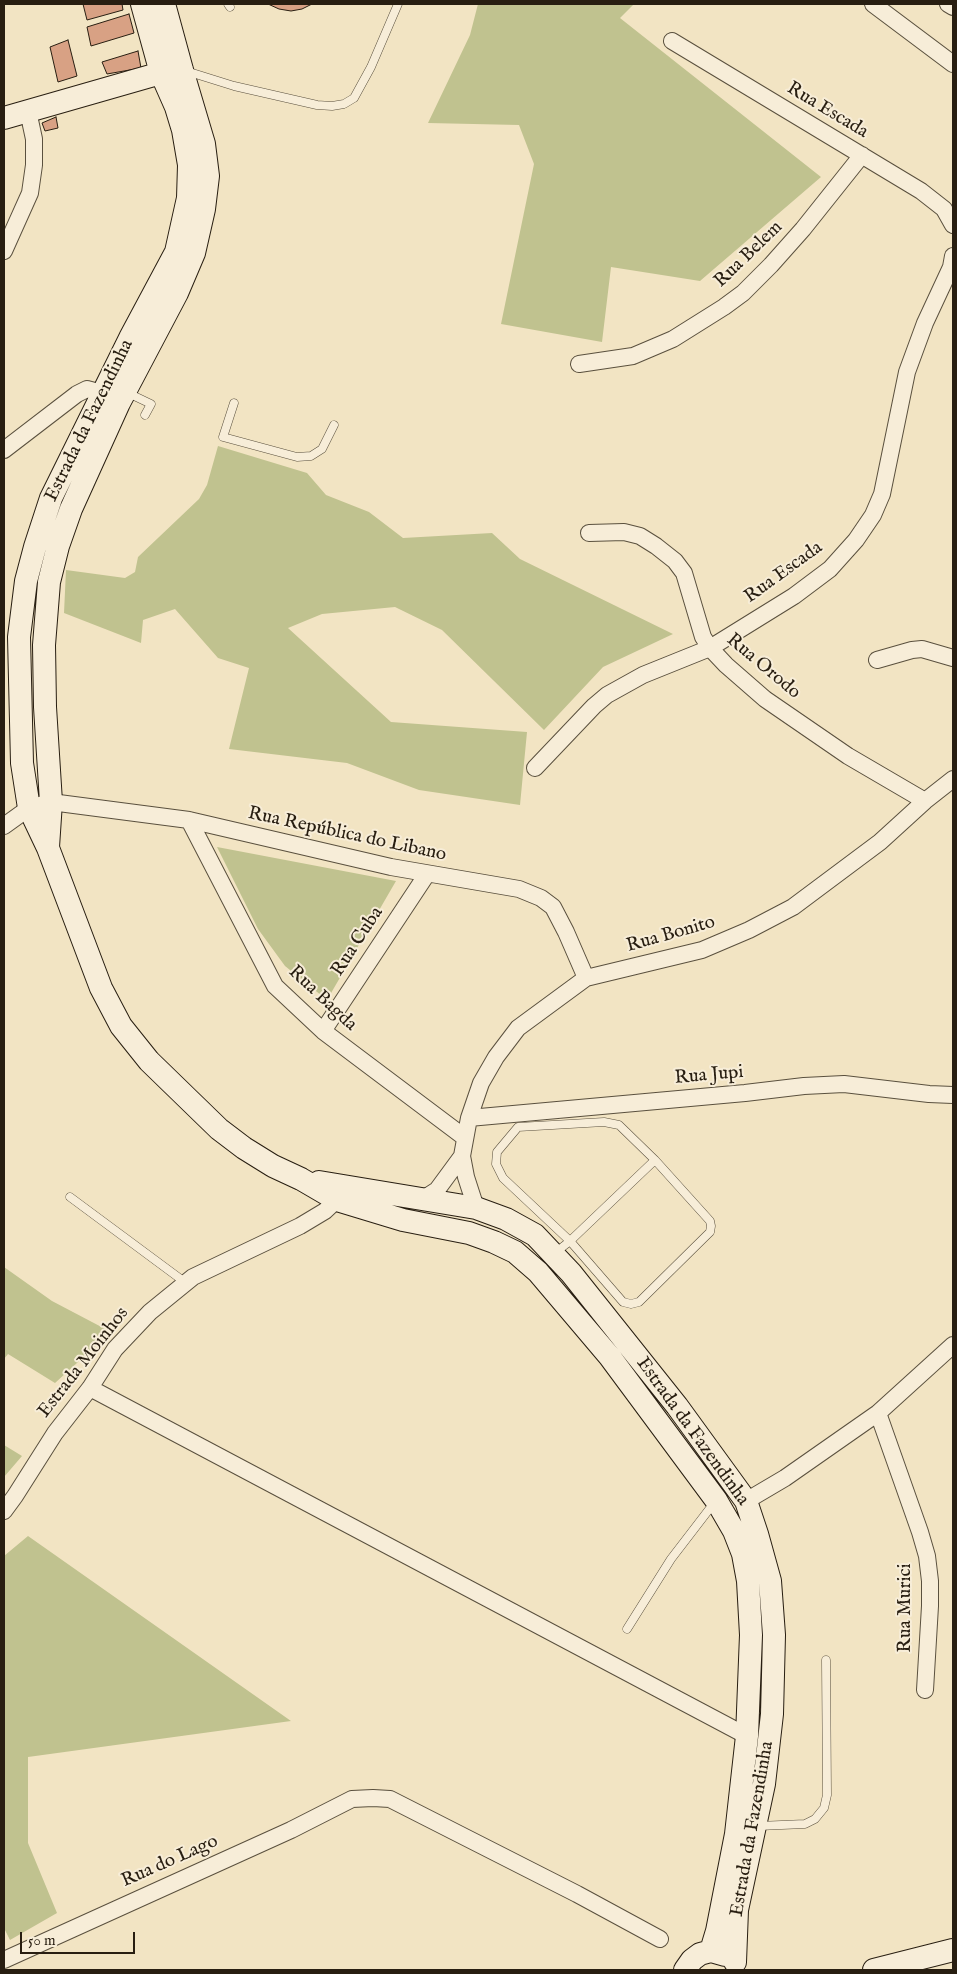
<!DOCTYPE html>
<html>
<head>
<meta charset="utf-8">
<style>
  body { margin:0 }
  #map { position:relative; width:957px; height:1974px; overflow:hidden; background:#f2e4c3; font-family:"IM FELL English",serif }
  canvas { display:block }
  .frame { position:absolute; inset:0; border:5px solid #281e11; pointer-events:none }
  .scale { position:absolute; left:20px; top:1932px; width:115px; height:22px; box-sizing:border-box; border:2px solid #281e11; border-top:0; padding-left:6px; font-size:15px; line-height:18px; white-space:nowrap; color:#281e11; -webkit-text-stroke:4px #f7edd8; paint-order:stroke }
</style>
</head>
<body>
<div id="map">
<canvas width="957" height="1974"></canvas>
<div class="frame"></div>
<div class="scale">50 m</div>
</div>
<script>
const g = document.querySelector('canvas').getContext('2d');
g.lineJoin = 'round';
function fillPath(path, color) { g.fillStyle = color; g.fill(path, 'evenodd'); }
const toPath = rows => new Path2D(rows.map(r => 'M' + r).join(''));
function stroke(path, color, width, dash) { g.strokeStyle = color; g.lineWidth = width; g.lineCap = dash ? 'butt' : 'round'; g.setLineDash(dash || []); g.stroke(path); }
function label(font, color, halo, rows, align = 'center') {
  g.font = font + ' "IM FELL English",serif'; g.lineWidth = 4; g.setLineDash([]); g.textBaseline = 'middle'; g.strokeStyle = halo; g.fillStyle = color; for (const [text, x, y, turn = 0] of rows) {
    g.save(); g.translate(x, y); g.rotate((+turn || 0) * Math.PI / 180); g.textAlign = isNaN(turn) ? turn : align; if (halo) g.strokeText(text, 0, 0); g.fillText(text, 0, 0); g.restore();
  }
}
fillPath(toPath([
  [478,4,634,4,620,18,821,177,700,281,611,267,602,342,501,324,534,164,519,125,428,123,470,35],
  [218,446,307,473,326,495,369,512,403,538,492,533,520,559,673,634,603,667,544,730,442,630,395,607,322,614,288,628,391,722,527,732,520,805,419,790,347,763,229,749,249,668,218,658,175,609,143,620,141,643,64,613,66,570,125,578,135,572,138,557,199,499,207,485],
  [217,847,396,881,327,1000,285,966,258,929],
  [4,1267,52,1301,111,1332,55,1383,8,1354,4,1359],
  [4,1445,22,1456,4,1477],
  [28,1536,291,1721,28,1757,28,1843,57,1913,10,1940,4,1928,4,1556]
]), '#c0c28f');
const building = toPath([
  [83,4,122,4,123,10,87,20,83,4],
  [268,4,312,4,302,9,291,11,279,9,268,4],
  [129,14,134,33,91,46,87,27,129,14],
  [68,40,77,76,58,82,50,47,68,40],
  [138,51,141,68,107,74,102,62,138,51],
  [56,117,58,128,45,131,42,123,56,117]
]);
fillPath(building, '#d8a184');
stroke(building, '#281e11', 1);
const service = toPath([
  [228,4,230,7],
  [186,71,234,86,317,105,332,106,344,104,354,98,371,67,398,4],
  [128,393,151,404,145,415],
  [234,403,223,437,297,457,311,456,322,449,334,425],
  [70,1197,186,1283],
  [555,1253,570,1241,623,1302,631,1304,639,1302,710,1232,711,1226,710,1221,655,1160,619,1125,604,1122,518,1127,497,1152,496,1164,503,1178,570,1241,655,1160],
  [627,1629,671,1559,714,1503],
  [758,1826,805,1824,815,1819,824,1808,827,1795,826,1660]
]);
const minor = toPath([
  [873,4,953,64],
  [948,4,953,7],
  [672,41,921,191,944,209,953,225],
  [4,251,30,193,34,165,34,139,28,111],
  [579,364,633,356,673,339,724,307,743,293,771,265,803,229,862,155],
  [4,450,77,394,87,389,102,393,112,399],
  [589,533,624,532,640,536,656,546,675,561,684,573,703,637,710,648,726,665,765,699,848,756,925,801],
  [877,660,912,650,922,649,953,658],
  [535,768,594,706,607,695,643,675,710,648,794,596,830,569,856,540,873,515,882,494,907,372,925,323,951,267,953,256],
  [189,820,275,986,323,1031,464,1137],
  [4,826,29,808,51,802,189,820,391,867,519,889,541,898,553,907,566,932,586,978],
  [323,1031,427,874],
  [469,1118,745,1093,804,1086,844,1084,929,1094,953,1095],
  [423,1199,437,1190,462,1156],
  [476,1208,466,1177,462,1156,469,1118,481,1083,496,1057,518,1028,586,978,702,950,749,930,793,907,880,842,925,801,953,779],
  [90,1388,747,1736],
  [878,1413,920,1532,927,1556,930,1581,930,1606,925,1690],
  [746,1501,785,1478,878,1413,953,1345],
  [4,1511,15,1496,55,1433,90,1388,115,1349,150,1312,193,1277,300,1226,325,1211,343,1194],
  [4,1960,291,1830,352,1799,373,1798,390,1799,577,1894,660,1939]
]);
const secondary = toPath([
  [142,4,161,73,176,107,183,130,189,165,188,198,176,252,130,338,51,498,35,547,26,581,19,637,22,763,29,808,48,848,101,988,121,1026,149,1061,219,1129,244,1148,273,1166,301,1179,337,1200,403,1220,469,1233,494,1242,515,1252,538,1272,610,1357,716,1500,734,1531,743,1554,748,1581,751,1635,747,1736,736,1834,717,1931,711,1951],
  [4,118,161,73,176,71],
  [48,847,51,802,45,707,44,645,49,582,58,546,71,509,119,403,177,293,194,253,204,209,208,176,204,144,182,70,164,4],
  [319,1182,476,1208,506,1219,535,1235,571,1273,677,1406,746,1501,757,1534,770,1581,774,1635,772,1714,764,1784,737,1910,735,1962],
  [685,1970,692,1960,700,1954,711,1951,725,1955],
  [874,1970,953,1950]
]);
stroke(service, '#5a503e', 9);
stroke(minor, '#5a503e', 18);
stroke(secondary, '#281e11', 24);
stroke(service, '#f7edd8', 8);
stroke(minor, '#f7edd8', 16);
stroke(secondary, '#f7edd8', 22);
label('19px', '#281e11', '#f7edd8', [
  ["Rua Escada",827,111,31],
  ["Rua Belem",749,255,-44],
  ["Estrada da Fazendinha",90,421,-64],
  ["Rua Escada",784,573,-36],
  ["Rua Orodo",763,667,40],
  ["Rua República do Libano",347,835,12],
  ["Rua Bonito",671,935,-16],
  ["Rua Cuba",358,942,-57],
  ["Rua Bagda",322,999,43],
  ["Rua Jupi",709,1076,-5],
  ["Estrada Moinhos",84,1363,-52],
  ["Estrada da Fazendinha",692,1432,54],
  ["Rua Murici",906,1608,-90],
  ["Estrada da Fazendinha",753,1829,-80],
  ["Rua do Lago",170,1862,-24]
]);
</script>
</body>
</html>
